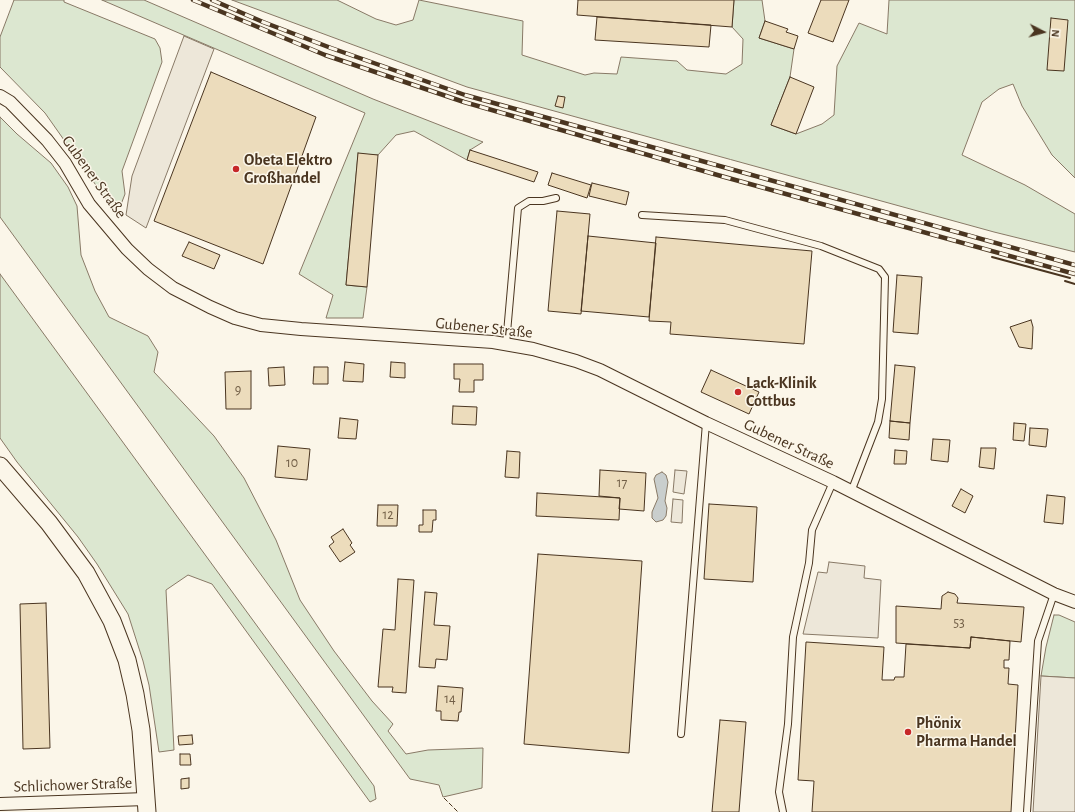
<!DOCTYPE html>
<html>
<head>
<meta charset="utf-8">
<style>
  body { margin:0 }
  #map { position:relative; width:1075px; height:812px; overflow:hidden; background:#fbf6e9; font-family:"Alegreya Sans",sans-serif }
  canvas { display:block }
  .north { position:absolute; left:1023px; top:12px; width:40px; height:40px; -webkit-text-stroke:3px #fbf6e9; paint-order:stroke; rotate:96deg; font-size:11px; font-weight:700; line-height:16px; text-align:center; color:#4a3520 }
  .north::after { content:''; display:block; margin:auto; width:14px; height:18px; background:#4a3520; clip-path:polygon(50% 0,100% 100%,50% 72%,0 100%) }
</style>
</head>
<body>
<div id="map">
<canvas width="1075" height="812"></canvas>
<div class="north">N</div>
</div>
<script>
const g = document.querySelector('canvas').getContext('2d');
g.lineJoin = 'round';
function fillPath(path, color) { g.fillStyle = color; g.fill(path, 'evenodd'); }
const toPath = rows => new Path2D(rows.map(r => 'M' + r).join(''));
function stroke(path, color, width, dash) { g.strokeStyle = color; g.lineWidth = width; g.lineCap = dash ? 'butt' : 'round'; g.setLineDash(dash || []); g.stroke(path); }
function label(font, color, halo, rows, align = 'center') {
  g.font = font + ' "Alegreya Sans",sans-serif'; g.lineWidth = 3; g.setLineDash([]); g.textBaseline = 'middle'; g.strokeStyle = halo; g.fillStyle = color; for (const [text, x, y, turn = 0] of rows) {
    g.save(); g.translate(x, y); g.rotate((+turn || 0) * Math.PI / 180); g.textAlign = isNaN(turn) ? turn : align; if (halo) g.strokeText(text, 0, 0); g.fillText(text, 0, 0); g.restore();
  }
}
const green = toPath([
  [14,0,64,0,64,2,155,39,160,48,162,62,122,171,125,194,120,207,112,208,45,113,0,67,0,37,14,0],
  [102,0,144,0,373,99,483,142,470,150,467,160,414,131,396,135,378,155,358,154,346,285,367,287,363,318,326,318,333,295,299,274,365,113,102,0],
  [232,0,337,0,376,19,396,25,413,20,419,0,523,21,522,55,585,75,594,73,617,74,621,57,677,61,687,70,726,74,742,64,743,39,732,27,734,0,762,0,765,21,759,38,794,49,790,77,771,125,796,134,822,124,834,115,837,66,859,23,887,34,889,0,1075,0,1075,178,1052,155,1022,106,1013,84,999,89,982,102,962,155,1025,185,1075,214,1075,252,994,232,467,87,232,0],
  [0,117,17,134,51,163,68,187,77,206,81,255,95,291,109,317,148,336,158,352,154,372,214,436,244,478,276,540,300,600,334,651,372,701,393,724,388,731,406,754,428,750,483,748,482,788,443,797,439,785,410,779,0,217,0,117],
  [0,274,374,786,376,799,370,802,212,584,188,575,166,590,174,750,159,752,149,685,143,661,128,614,97,564,78,537,17,462,0,438,0,274],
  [1054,615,1059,615,1075,622,1075,678,1041,676,1046,647,1054,615]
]);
fillPath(green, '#dce7d0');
stroke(green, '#887966', 1);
const parking = toPath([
  [184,36,214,49,146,228,126,215,132,176,184,36],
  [675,470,687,471,684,494,673,492,675,470],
  [673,499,683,500,682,523,671,522,673,499],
  [829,562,865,566,864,578,881,580,878,638,803,634,818,572,827,573,829,562],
  [1041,676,1075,678,1075,812,1033,812,1041,676]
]);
fillPath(parking, '#ede7d9');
stroke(parking, '#887966', 1);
const water = toPath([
  [662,472,666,475,668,482,665,501,667,508,666,516,663,520,656,522,652,518,652,512,658,498,654,479,656,475,662,472]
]);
fillPath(water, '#c9cecd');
stroke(water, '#887966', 1);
const building = toPath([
  [578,0,734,0,732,27,577,15,578,0],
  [821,0,849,0,833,42,808,33,821,0],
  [597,17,711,25,709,47,595,40,597,17],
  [1051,18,1068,20,1064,71,1047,70,1051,18],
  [765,21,788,29,786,32,798,36,794,49,759,38,765,21],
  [211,72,316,117,263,264,154,221,211,72],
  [790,77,814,87,796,134,771,125,790,77],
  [558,96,565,97,563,108,555,106,558,96],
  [470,150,538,172,534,182,467,160,470,150],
  [358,153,378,155,367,287,346,285,358,153],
  [552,173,591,185,587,198,548,185,552,173],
  [592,183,629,192,626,205,589,196,592,183],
  [557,211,590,214,581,314,548,311,557,211],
  [588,236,656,243,649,317,581,311,588,236],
  [656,237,812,251,804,344,670,334,671,322,649,321,656,237],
  [189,242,220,255,214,269,182,256,189,242],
  [897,275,922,277,918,334,893,332,897,275],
  [1031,320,1033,327,1032,349,1019,347,1010,327,1031,320],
  [345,362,364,364,363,382,343,381,345,362],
  [391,362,405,363,405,378,390,377,391,362],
  [454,364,483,364,483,380,474,380,474,392,459,392,460,379,454,379,454,364],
  [895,365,915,367,910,423,890,421,895,365],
  [284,367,285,385,269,386,268,368,284,367],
  [314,367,328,367,328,384,313,384,314,367],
  [711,370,759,392,749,414,701,392,711,370],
  [251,371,251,409,226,409,225,372,251,371],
  [453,406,477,407,476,425,452,424,453,406],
  [340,418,358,420,356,439,338,438,340,418],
  [890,421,910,423,909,440,889,438,890,421],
  [1014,423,1026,424,1024,441,1013,440,1014,423],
  [1030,428,1048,429,1046,447,1029,445,1030,428],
  [933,439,950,440,948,462,931,460,933,439],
  [278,446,310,449,307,480,275,477,278,446],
  [981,448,996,448,994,469,979,467,981,448],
  [895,450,907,451,906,464,894,464,895,450],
  [507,451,520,452,519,478,505,477,507,451],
  [600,470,646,473,644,511,619,509,620,498,599,496,600,470],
  [961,489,973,496,965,513,952,506,961,489],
  [537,493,620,498,619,520,536,516,537,493],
  [1047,495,1065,497,1063,524,1044,522,1047,495],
  [709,504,757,507,753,582,704,579,709,504],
  [378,505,398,505,397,526,377,526,378,505],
  [423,510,436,510,436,520,433,520,432,532,419,532,419,525,423,525,423,510],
  [343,529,352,543,350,545,355,552,340,562,329,546,334,542,331,537,343,529],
  [538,554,642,561,629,753,524,744,538,554],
  [398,579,414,580,406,693,392,692,393,687,378,687,383,629,395,630,398,579],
  [425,592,437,593,434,625,450,626,447,660,436,659,435,668,419,667,425,592],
  [948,592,955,594,958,598,957,603,1024,607,1021,642,971,637,970,648,896,643,896,606,941,609,942,596,948,592],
  [46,603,50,748,23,749,20,604,46,603],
  [971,637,1010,641,1009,660,1004,660,1004,668,1009,668,1008,684,1018,685,1011,812,812,812,814,781,798,780,806,642,884,647,882,680,894,680,895,677,904,677,906,644,970,648,971,637],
  [438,686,463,688,461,712,459,712,458,721,441,720,441,711,436,711,438,686],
  [720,720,746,722,739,812,712,812,720,720],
  [192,735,193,744,179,745,178,736,192,735],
  [180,754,190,754,191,765,180,765,180,754],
  [189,778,189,788,181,789,181,779,189,778]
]);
fillPath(building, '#ecdcbc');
stroke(building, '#4a3520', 1);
const lane = toPath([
  [642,215,725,220,821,246,879,269,885,277,882,399,878,422,851,492],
  [506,344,518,208,529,201,543,201,556,198],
  [681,734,706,423],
  [783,812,779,792,788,724,793,637,809,563,812,530,833,482],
  [1027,812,1038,641,1054,594]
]);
const street = toPath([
  [0,96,10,102,47,140,65,163,89,204,127,249,148,269,173,288,210,307,235,318,261,325,301,329,493,342,533,349,576,361,600,370,706,423,833,482,1054,594,1075,602],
  [0,804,146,799]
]);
const secondary = toPath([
  [0,466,49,523,86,573,112,621,127,660,135,694,141,730,147,812]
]);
stroke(lane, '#4a3520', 8);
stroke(street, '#4a3520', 14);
stroke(secondary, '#4a3520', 19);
stroke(lane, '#fbf6e9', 6);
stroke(street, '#fbf6e9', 12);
stroke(secondary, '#fbf6e9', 17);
const rail = toPath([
  [193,0,325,55,464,102,721,176,1075,274],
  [212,0,263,22,331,48,465,95,1075,265]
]);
stroke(rail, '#4a3520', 4.5);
stroke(rail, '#fbf6e9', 3, [9]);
stroke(toPath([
  [444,798,458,812]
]), '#4a3520', 1, [5, 2]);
stroke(toPath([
  [992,257,1070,278],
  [1065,281,1075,284]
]), '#4a3520', 2);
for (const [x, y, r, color] of [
  [236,169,4,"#c62828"],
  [738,392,4,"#c62828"],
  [908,732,4,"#c62828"]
]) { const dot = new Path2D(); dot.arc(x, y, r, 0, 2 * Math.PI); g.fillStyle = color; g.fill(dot); stroke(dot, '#fbf6e9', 1.5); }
label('14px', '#725f47', null, [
  ["9",238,390],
  ["10",292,463],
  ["17",622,483],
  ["12",388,515],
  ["53",959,623],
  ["14",450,699]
]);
label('bold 16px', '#4a3520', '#fbf6e9', [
  ["Obeta Elektro",244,160],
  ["Großhandel",244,178],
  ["Lack-Klinik",746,383],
  ["Cottbus",746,401],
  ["Phönix",916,723],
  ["Pharma Handel",916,741]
], 'left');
label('16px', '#4a3520', '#fbf6e9', [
  ["Gubener Straße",94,177,54],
  ["Gubener Straße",484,328,6],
  ["Gubener Straße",789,444,25],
  ["Schlichower Straße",73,785,-2]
]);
</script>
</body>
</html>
